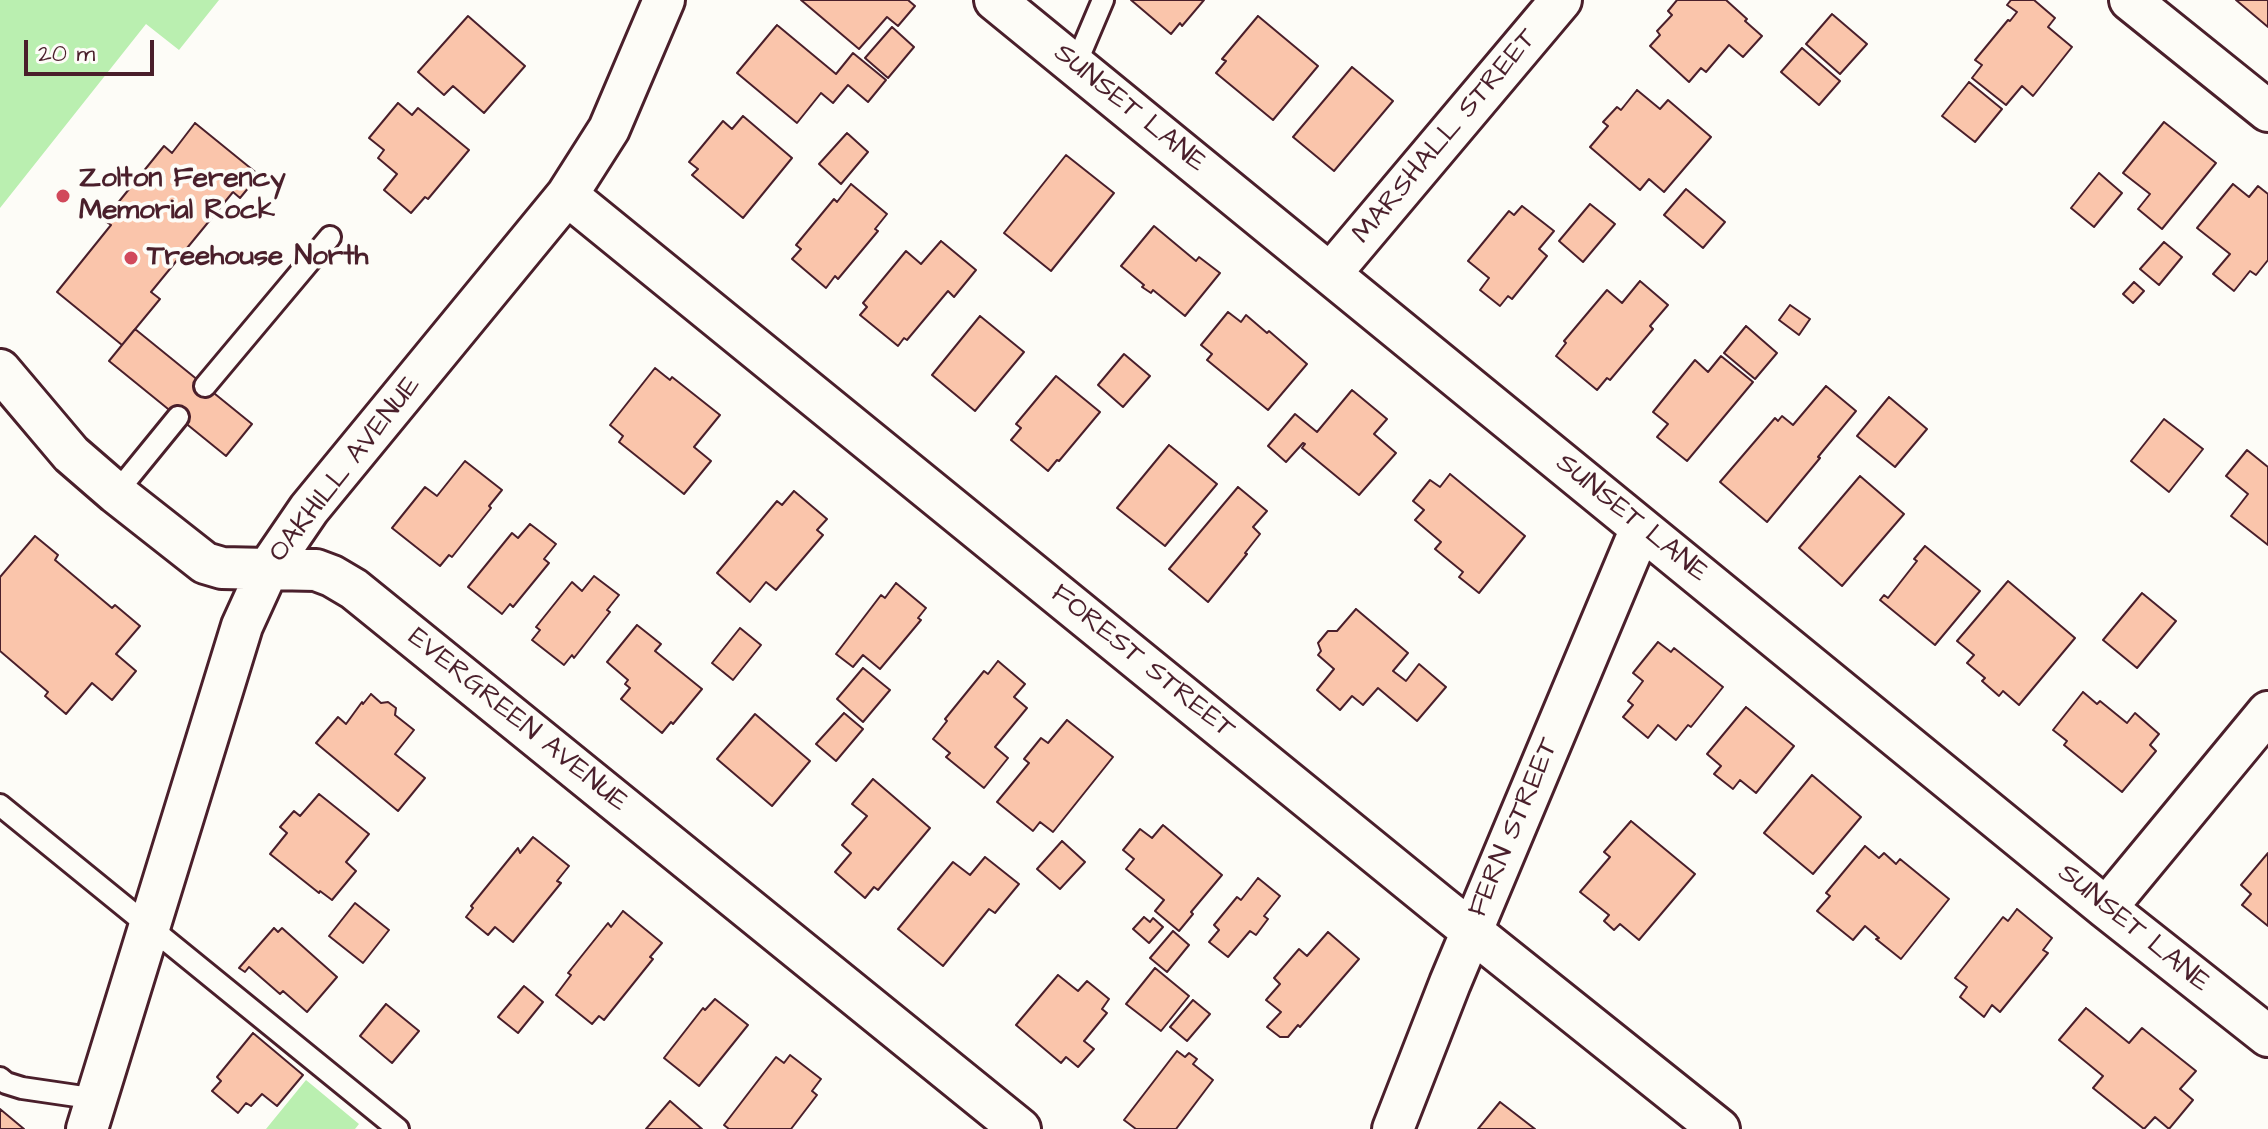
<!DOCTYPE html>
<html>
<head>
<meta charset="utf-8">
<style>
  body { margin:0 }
  #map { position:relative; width:2268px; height:1129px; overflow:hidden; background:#fdfcf7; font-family:"Architects Daughter",sans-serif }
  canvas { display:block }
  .scale { position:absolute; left:24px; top:40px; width:130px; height:36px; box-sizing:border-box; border:4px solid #4a1f2b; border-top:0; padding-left:10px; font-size:24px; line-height:28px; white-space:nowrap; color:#4a1f2b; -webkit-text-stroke:6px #fdfcf7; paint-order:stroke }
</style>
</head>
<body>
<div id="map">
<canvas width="2268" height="1129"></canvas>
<div class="scale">20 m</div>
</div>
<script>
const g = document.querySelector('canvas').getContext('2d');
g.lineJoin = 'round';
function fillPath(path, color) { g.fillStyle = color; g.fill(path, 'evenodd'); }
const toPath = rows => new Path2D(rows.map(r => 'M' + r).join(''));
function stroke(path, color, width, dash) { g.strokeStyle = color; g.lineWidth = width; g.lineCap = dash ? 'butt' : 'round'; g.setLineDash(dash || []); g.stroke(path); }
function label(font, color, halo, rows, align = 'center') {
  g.font = font + ' "Architects Daughter",sans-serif'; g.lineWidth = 8; g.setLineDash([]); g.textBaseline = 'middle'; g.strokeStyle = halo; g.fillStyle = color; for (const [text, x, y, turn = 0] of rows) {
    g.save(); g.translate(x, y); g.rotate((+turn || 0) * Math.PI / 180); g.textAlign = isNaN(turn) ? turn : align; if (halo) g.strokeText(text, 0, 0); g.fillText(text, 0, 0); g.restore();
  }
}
fillPath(toPath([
  [0,0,219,0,179,50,146,24,0,208],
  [306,1080,359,1124,355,1129,266,1129]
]), '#baefb0');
const building = toPath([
  [801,0,908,0,915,6,898,26,887,17,859,49,801,0],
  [1131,0,1204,0,1182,26,1180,23,1171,34,1131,0],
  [1677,0,1726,0,1747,19,1745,21,1762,36,1743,57,1729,45,1706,72,1701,68,1689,82,1650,46,1660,35,1657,31,1672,15,1668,11,1677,0],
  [2011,0,2034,0,2055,18,2048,27,2072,47,2033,96,2022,86,2006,105,1972,78,1982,65,1975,60,2008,20,2010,21,2017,12,2007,5,2011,0],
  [2236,0,2268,0,2268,27,2236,0],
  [1832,14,1867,44,1840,74,1806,44,1832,14],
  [468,16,525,66,484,113,453,86,444,95,418,72,468,16],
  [1258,16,1318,66,1273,120,1216,73,1226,61,1222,59,1258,16],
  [777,25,836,74,853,53,886,80,868,102,848,85,833,103,821,93,797,123,737,73,777,25],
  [892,27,914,47,888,78,865,58,892,27],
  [1802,48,1840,81,1819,105,1781,72,1802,48],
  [1352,67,1393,101,1334,171,1293,137,1352,67],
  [1969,82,2002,109,1975,142,1942,116,1969,82],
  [1637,90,1660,109,1668,100,1711,137,1664,192,1649,179,1640,190,1590,147,1608,126,1603,122,1617,107,1621,110,1637,90],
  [398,103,412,115,418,108,469,150,428,199,425,197,411,213,384,190,397,174,378,158,384,150,369,138,398,103],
  [743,116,792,158,743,218,692,175,698,169,689,162,723,121,732,129,743,116],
  [2164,122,2216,163,2162,229,2138,209,2150,194,2123,173,2164,122],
  [195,123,259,175,240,198,233,192,151,292,160,299,122,345,57,292,111,225,104,220,164,146,172,153,195,123],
  [847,133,868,152,841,184,819,164,847,133],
  [1066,155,1114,193,1051,271,1004,233,1066,155],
  [2099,173,2122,193,2094,227,2071,208,2099,173],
  [851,184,887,214,875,229,878,231,838,279,835,276,826,288,792,259,801,249,796,245,834,199,837,202,851,184],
  [2233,184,2249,197,2258,186,2268,194,2268,260,2256,275,2250,271,2234,291,2213,274,2230,254,2197,228,2233,184],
  [1686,189,1725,222,1703,248,1664,215,1686,189],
  [1590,204,1615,224,1583,262,1559,241,1590,204],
  [1522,206,1554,231,1539,249,1547,256,1512,299,1508,296,1500,306,1480,290,1489,278,1468,261,1509,211,1514,215,1522,206],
  [1154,226,1196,261,1199,257,1220,273,1185,316,1153,290,1151,293,1142,287,1144,285,1121,266,1154,226],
  [941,241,976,270,954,297,948,291,907,340,904,338,898,346,860,315,867,307,863,303,906,251,921,264,941,241],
  [2164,242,2182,257,2159,285,2140,269,2164,242],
  [1640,281,1668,305,1650,326,1653,329,1610,380,1607,378,1597,390,1556,356,1566,343,1564,341,1607,290,1622,303,1640,281],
  [2134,282,2144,291,2133,303,2123,294,2134,282],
  [1790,305,1810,319,1799,335,1779,320,1790,305],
  [1228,312,1241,322,1246,315,1267,333,1269,331,1307,364,1268,410,1207,360,1212,354,1201,345,1228,312],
  [980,316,1024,352,975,411,932,375,980,316],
  [1746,326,1777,353,1755,379,1724,353,1746,326],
  [135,329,252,424,226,456,109,361,135,329],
  [1124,354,1150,376,1123,407,1098,385,1124,354],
  [1721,356,1753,382,1687,461,1657,437,1668,424,1653,412,1695,360,1708,372,1721,356],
  [655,368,670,380,672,377,720,415,694,447,711,461,684,494,619,442,623,436,610,425,655,368],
  [1056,376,1100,412,1059,461,1057,460,1048,471,1011,440,1021,428,1016,424,1056,376],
  [1826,386,1856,411,1818,457,1820,458,1767,522,1720,482,1775,418,1778,421,1782,416,1793,425,1826,386],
  [1352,390,1387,419,1374,434,1396,453,1359,495,1302,448,1305,444,1303,443,1286,462,1268,446,1295,414,1317,432,1352,390],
  [1889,397,1927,429,1895,467,1857,436,1889,397],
  [2164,419,2203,449,2169,492,2131,461,2164,419],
  [1169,445,1217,484,1165,546,1117,508,1169,445],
  [2247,450,2268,467,2268,545,2231,516,2248,494,2226,476,2247,450],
  [465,461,502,490,489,506,491,508,452,557,449,555,440,566,392,528,425,487,437,496,465,461],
  [1450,474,1525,536,1479,593,1459,577,1463,572,1435,549,1441,542,1415,520,1424,510,1413,501,1430,480,1440,487,1450,474],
  [1860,476,1904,514,1842,586,1799,548,1860,476],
  [1238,487,1267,511,1253,527,1260,534,1245,553,1247,554,1208,602,1169,569,1238,487],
  [794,491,827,519,817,530,823,535,776,590,766,582,750,602,717,573,777,501,782,505,794,491],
  [530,524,556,544,544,559,549,563,513,607,510,604,502,614,468,587,512,533,518,538,530,524],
  [35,536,58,555,55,560,112,608,115,605,140,626,116,654,136,671,112,700,92,683,66,714,45,696,48,692,0,651,0,577,35,536],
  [1925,546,1980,591,1935,645,1880,600,1884,595,1888,598,1917,561,1914,559,1925,546],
  [594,576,619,595,607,610,610,612,574,658,572,655,564,665,532,640,540,630,536,627,572,582,582,591,594,576],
  [2008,581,2075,638,2019,705,2003,691,1999,696,1982,681,1985,678,1967,663,1974,655,1957,641,2008,581],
  [896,583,926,608,918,618,921,620,880,669,863,655,853,667,836,654,881,595,885,598,896,583],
  [2142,593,2176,621,2137,668,2103,640,2142,593],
  [1356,609,1408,653,1393,671,1406,681,1419,664,1446,687,1417,721,1378,688,1363,705,1352,696,1340,710,1317,690,1334,669,1318,655,1321,651,1318,643,1328,631,1337,631,1356,609],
  [637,625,661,644,655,651,702,689,673,724,671,722,662,733,621,699,630,688,625,684,628,680,607,662,637,625],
  [740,628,761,645,733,680,712,663,740,628],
  [1658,642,1671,652,1674,648,1723,687,1691,727,1688,725,1676,740,1658,725,1648,738,1623,717,1633,705,1628,701,1643,681,1633,673,1658,642],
  [998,661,1025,684,1014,697,1027,708,995,747,1008,758,984,788,946,757,950,753,933,739,947,721,945,719,984,671,988,674,998,661],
  [863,668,890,690,863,722,837,699,863,668],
  [2083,692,2097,704,2100,701,2127,723,2135,713,2159,734,2150,745,2156,751,2122,792,2064,745,2067,741,2053,730,2083,692],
  [371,694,381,703,388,702,396,708,395,715,414,730,395,754,425,778,398,811,316,743,338,717,346,724,362,702,363,704,371,694],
  [1746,707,1794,746,1756,793,1740,780,1733,789,1714,774,1721,766,1707,754,1746,707],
  [844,713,863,729,836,761,816,744,844,713],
  [755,714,810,761,772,806,717,759,755,714],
  [1067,720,1113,757,1053,832,1040,822,1033,831,997,802,1029,763,1024,759,1041,738,1048,743,1067,720],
  [1812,775,1861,817,1813,874,1764,833,1812,775],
  [873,779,930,828,878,890,874,887,865,898,835,872,851,853,842,845,867,816,852,804,873,779],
  [319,794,369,834,346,862,356,871,332,900,320,891,319,893,270,854,287,833,280,827,294,811,300,816,319,794],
  [1631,821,1695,874,1639,940,1620,924,1614,930,1604,921,1609,915,1580,892,1610,857,1604,852,1631,821],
  [1163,825,1222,875,1191,912,1193,914,1179,931,1155,911,1164,900,1126,869,1134,859,1123,850,1140,829,1152,838,1163,825],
  [533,837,569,866,557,881,561,883,513,942,495,927,488,935,466,917,473,908,471,906,518,848,520,853,533,837],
  [1062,841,1085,862,1060,889,1037,869,1062,841],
  [1865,846,1879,858,1884,853,1896,864,1900,859,1949,899,1901,959,1876,939,1879,938,1865,926,1853,940,1817,911,1830,896,1826,893,1865,846],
  [2268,853,2268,926,2242,905,2251,894,2241,885,2268,853],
  [985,857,1019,884,995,913,989,909,943,966,898,929,953,862,970,875,985,857],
  [1258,878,1280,896,1264,916,1268,919,1256,935,1250,931,1228,957,1209,942,1219,930,1214,925,1237,897,1241,900,1258,878],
  [355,903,389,930,363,963,329,936,355,903],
  [2017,909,2052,938,2043,950,2048,953,2000,1012,1992,1005,1984,1017,1960,997,1967,987,1955,978,2003,917,2008,921,2017,909],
  [623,911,662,943,650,957,653,959,604,1020,599,1016,592,1024,556,995,571,975,568,973,608,923,611,927,623,911],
  [1144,917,1150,922,1153,918,1163,927,1149,943,1133,929,1144,917],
  [274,928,278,932,282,928,337,977,307,1012,283,991,280,994,249,967,245,972,239,968,274,928],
  [1173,931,1189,945,1167,972,1150,958,1173,931],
  [1328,932,1359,959,1300,1027,1298,1025,1288,1037,1280,1037,1267,1027,1281,1012,1266,1000,1280,984,1274,978,1299,949,1307,956,1328,932],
  [1155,968,1189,996,1161,1031,1126,1004,1155,968],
  [1058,975,1078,991,1087,981,1109,999,1102,1009,1107,1013,1084,1041,1094,1049,1078,1067,1066,1057,1061,1063,1016,1025,1058,975],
  [524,986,543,1002,518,1033,498,1017,524,986],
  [715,999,748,1025,699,1086,664,1058,703,1008,705,1010,715,999],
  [1193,1000,1210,1014,1187,1041,1170,1027,1193,1000],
  [386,1004,419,1031,392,1063,360,1036,386,1004],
  [2086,1008,2129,1043,2142,1028,2196,1071,2180,1089,2193,1100,2169,1129,2155,1117,2144,1129,2093,1088,2103,1076,2059,1040,2086,1008],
  [253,1033,303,1075,277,1106,262,1094,251,1106,246,1103,238,1113,212,1091,221,1081,217,1077,253,1033],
  [1177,1051,1185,1057,1189,1053,1197,1059,1193,1064,1213,1080,1176,1129,1136,1129,1124,1120,1177,1051],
  [790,1055,821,1079,812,1091,817,1095,791,1129,729,1129,724,1125,776,1057,784,1063,790,1055],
  [670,1101,702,1129,646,1129,670,1101],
  [1500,1102,1535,1129,1478,1129,1500,1102],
  [0,1109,24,1129,0,1129,0,1109]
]);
fillPath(building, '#fac5ab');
stroke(building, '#4a1f2b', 2);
const service = toPath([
  [1075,66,1103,0],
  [205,386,330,237],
  [116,493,178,417],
  [0,805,398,1129],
  [0,1078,6,1083,22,1088,97,1099]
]);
const minor = toPath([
  [995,0,2106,908,2268,1036],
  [2130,0,2268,111],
  [567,195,1439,905,1719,1129],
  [1331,273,1561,0],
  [0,370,71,454,116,493,205,563,222,568,316,570,332,576,354,589,1020,1129],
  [2106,908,2268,712],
  [87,1129,242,626,268,569,309,509,567,195,609,129,664,0],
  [1393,1129,1450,983,1641,528]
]);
stroke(service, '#4a1f2b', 26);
stroke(minor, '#4a1f2b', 46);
stroke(service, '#fdfcf7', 20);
stroke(minor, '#fdfcf7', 40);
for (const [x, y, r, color] of [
  [63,196,8,"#d1495b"],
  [131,258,8,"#d1495b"]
]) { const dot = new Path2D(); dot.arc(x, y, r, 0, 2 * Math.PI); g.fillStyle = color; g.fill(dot); stroke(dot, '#fdfcf7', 3); }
label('28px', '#4a1f2b', '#fdfcf7', [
  ["SUNSET LANE",1129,109,39],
  ["MARSHALL STREET",1446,137,-50],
  ["OAKHILL AVENUE",346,470,-52],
  ["SUNSET LANE",1631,519,39],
  ["FOREST STREET",1142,663,39],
  ["EVERGREEN AVENUE",517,721,39],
  ["FERN STREET",1515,828,-67],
  ["SUNSET LANE",2133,929,39]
]);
label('bold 28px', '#4a1f2b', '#fdfcf7', [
  ["Zolton Ferency",79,180],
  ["Memorial Rock",79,212],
  ["Treehouse North",147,258]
], 'left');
</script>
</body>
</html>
